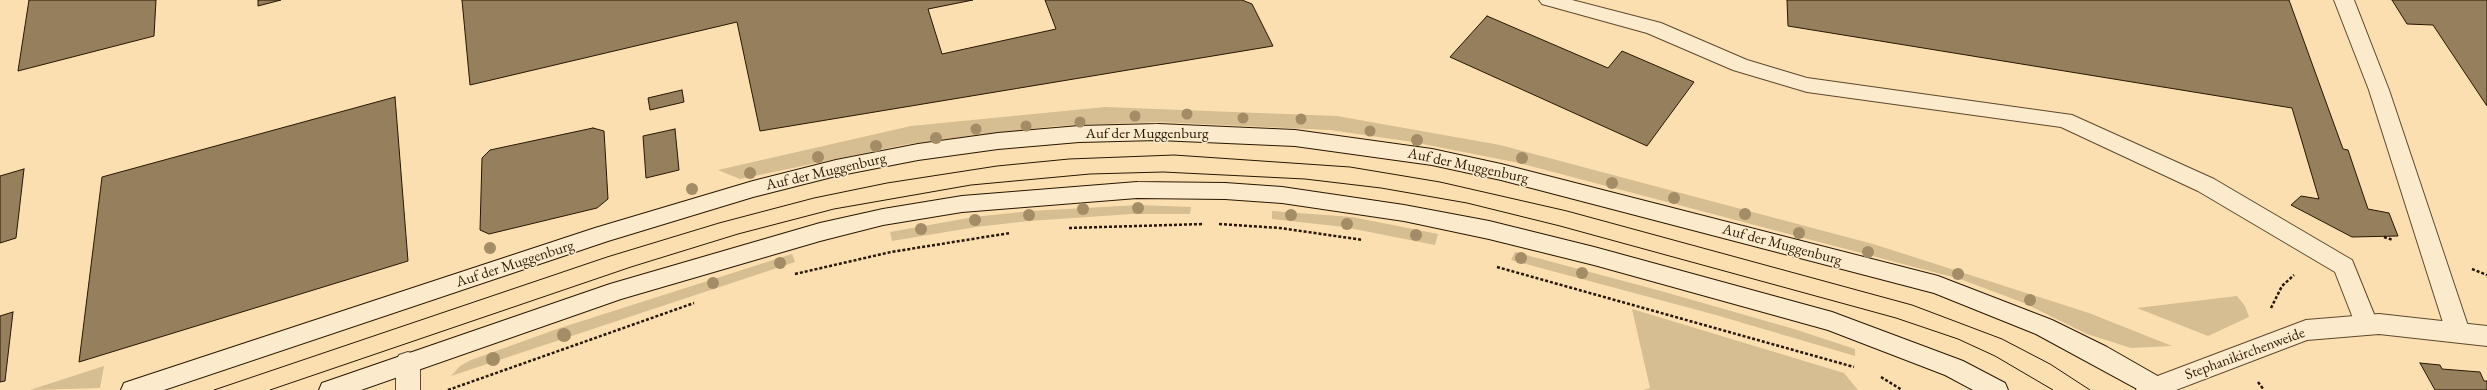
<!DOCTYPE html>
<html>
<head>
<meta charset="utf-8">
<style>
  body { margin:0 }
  canvas { display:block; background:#fbdfb0 }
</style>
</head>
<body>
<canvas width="2487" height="390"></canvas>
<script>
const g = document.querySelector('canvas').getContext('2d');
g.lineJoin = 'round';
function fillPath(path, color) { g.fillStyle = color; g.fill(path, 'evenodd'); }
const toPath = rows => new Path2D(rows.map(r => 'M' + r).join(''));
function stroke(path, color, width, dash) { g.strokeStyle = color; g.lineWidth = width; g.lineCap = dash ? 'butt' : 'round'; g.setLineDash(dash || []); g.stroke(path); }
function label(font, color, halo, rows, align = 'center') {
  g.font = font + ' "EB Garamond",serif'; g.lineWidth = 3; g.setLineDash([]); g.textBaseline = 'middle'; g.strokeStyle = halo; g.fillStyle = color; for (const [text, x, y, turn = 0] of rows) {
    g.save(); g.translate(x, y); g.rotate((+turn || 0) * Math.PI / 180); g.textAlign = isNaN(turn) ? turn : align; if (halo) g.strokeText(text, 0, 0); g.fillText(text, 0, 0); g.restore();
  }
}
fillPath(toPath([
  [1105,107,1337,116,1500,145,1873,244,2089,313,2172,346,2131,348,2087,334,2024,303,1960,279,1519,163,1413,142,1330,130,1157,122,1057,126,908,144,740,179,718,170,911,126],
  [1139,205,1191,207,1190,214,1132,214,1029,221,976,227,892,241,890,232,974,217,1030,211],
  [1272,211,1352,217,1438,234,1435,245,1344,227,1272,219],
  [1515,252,1661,291,1794,329,1855,349,1855,356,1716,315,1511,260],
  [792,254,795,262,451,376,460,366,471,360,560,328],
  [2237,296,2245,306,2249,317,2208,336,2137,308],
  [1632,309,1844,373,1858,390,1643,390,1650,388],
  [104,366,100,388,30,390]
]), '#d7bd92');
const building = toPath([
  [29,0,156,0,154,36,18,71,29,0],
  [258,0,281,0,258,6,258,0],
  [462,0,973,0,928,9,942,54,1056,29,1045,0,1242,0,1252,4,1273,46,760,131,737,22,470,85,462,0],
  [1787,0,2289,0,2343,149,2348,150,2368,209,2389,213,2398,236,2352,237,2291,205,2301,196,2319,199,2292,108,1788,26,1787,0],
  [2392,0,2487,0,2487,106,2433,25,2407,24,2392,0],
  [1487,16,1608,68,1622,51,1694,82,1647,146,1450,57,1487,16],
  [682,90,684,102,650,110,648,98,682,90],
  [395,97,408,261,79,362,102,177,395,97],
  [593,128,604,131,608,199,597,208,489,234,480,230,482,158,490,150,593,128],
  [675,129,679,170,646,178,643,136,675,129],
  [24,169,16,238,0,243,0,176,24,169],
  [13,312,5,381,0,382,0,316,13,312],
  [2420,363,2440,365,2442,369,2480,372,2484,381,2487,381,2487,390,2435,390,2420,363]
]);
fillPath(building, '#967f5c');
stroke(building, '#281601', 1);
const lane = toPath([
  [1539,0,1572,0,1661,23,1747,60,1807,78,2072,115,2214,179,2352,260,2378,324,2374,331,2366,334,2358,331,2335,272,2198,191,2061,127,1807,92,1733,70,1647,33,1542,4,1539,0],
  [2334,0,2354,0,2389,90,2470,332,2466,339,2458,342,2450,339,2446,332,2369,90,2334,0]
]);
const street = toPath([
  [2379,314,2487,326,2487,346,2379,334,2307,340,2176,390,2136,390,2139,383,2306,320,2379,314],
  [408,352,417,355,420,362,420,390,396,390,396,362,399,355,408,352]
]);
const secondary = toPath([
  [1158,124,1295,130,1432,149,1501,164,1938,276,2052,320,2107,347,2170,383,2173,390,2139,390,2036,334,1934,293,1501,180,1432,165,1295,146,1158,140,1079,142,998,149,918,160,836,176,753,197,608,241,164,390,121,390,124,383,133,380,595,228,753,181,836,160,918,144,998,133,1079,126,1158,124],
  [1137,182,1225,183,1282,187,1404,205,1489,221,1594,247,1832,312,1963,361,2005,383,2008,390,1973,390,1945,375,1828,330,1594,265,1489,239,1404,221,1282,203,1225,199,1137,198,962,212,883,225,820,241,621,299,361,390,319,390,322,383,610,284,820,223,883,209,962,196,1137,182]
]);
stroke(lane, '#5d482d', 2);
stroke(street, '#5d482d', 2);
stroke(secondary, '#281601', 2);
stroke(toPath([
  [1219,224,1280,228,1363,240],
  [1069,228,1204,224],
  [2384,237,2393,240],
  [1497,267,1854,367],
  [2472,269,2487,275],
  [795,274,891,252,1010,233],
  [2271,308,2282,286,2294,275],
  [1881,377,1902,390],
  [2258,382,2264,390],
  [448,390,694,303]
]), '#281601', 2.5, [3, 2]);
fillPath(lane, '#fceacc');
fillPath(street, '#fceacc');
fillPath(secondary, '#fceacc');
stroke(toPath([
  [214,390,607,257,719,223,814,198,887,183,997,166,1069,159,1174,155,1350,167,1440,182,1567,211,1912,305,2002,339,2050,364,2090,390],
  [270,390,631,267,738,234,834,209,971,185,1090,174,1163,172,1305,179,1381,188,1467,203,1560,226,1896,318,1958,339,1995,356,2053,390]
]), '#281601', 1);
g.fillStyle = '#a48c67';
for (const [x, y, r] of [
  [1187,114,5.5],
  [1135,116,5.5],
  [1243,118,5.5],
  [1301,119,5.5],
  [1080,122,5.5],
  [1026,126,5.5],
  [976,129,5.5],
  [1370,131,5.5],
  [936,138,6],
  [1417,140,6],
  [876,146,6],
  [818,157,6],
  [1522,158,6],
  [750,173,6],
  [1612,183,6],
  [692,189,6],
  [1674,198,6],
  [1138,208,6],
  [1083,209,6],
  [1745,214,6],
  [1029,215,6],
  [1291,215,6],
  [975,220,6],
  [1347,224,6],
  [921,229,6],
  [1799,233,6],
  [1416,235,6],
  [490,248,6],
  [1868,252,6],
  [1521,258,6],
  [780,263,6],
  [1582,273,6],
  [1958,274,6],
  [713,283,6],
  [2030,300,6],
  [564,335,7],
  [493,359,7]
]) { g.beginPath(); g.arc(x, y, r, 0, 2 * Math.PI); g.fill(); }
label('15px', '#281601', '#fceacc', [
  ["Auf der Muggenburg",1147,134],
  ["Auf der Muggenburg",1468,166,12],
  ["Auf der Muggenburg",826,172,-13],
  ["Auf der Muggenburg",1782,245,15],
  ["Auf der Muggenburg",515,264,-18],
  ["Stephanikirchenweide",2245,354,-20]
]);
</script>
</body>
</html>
